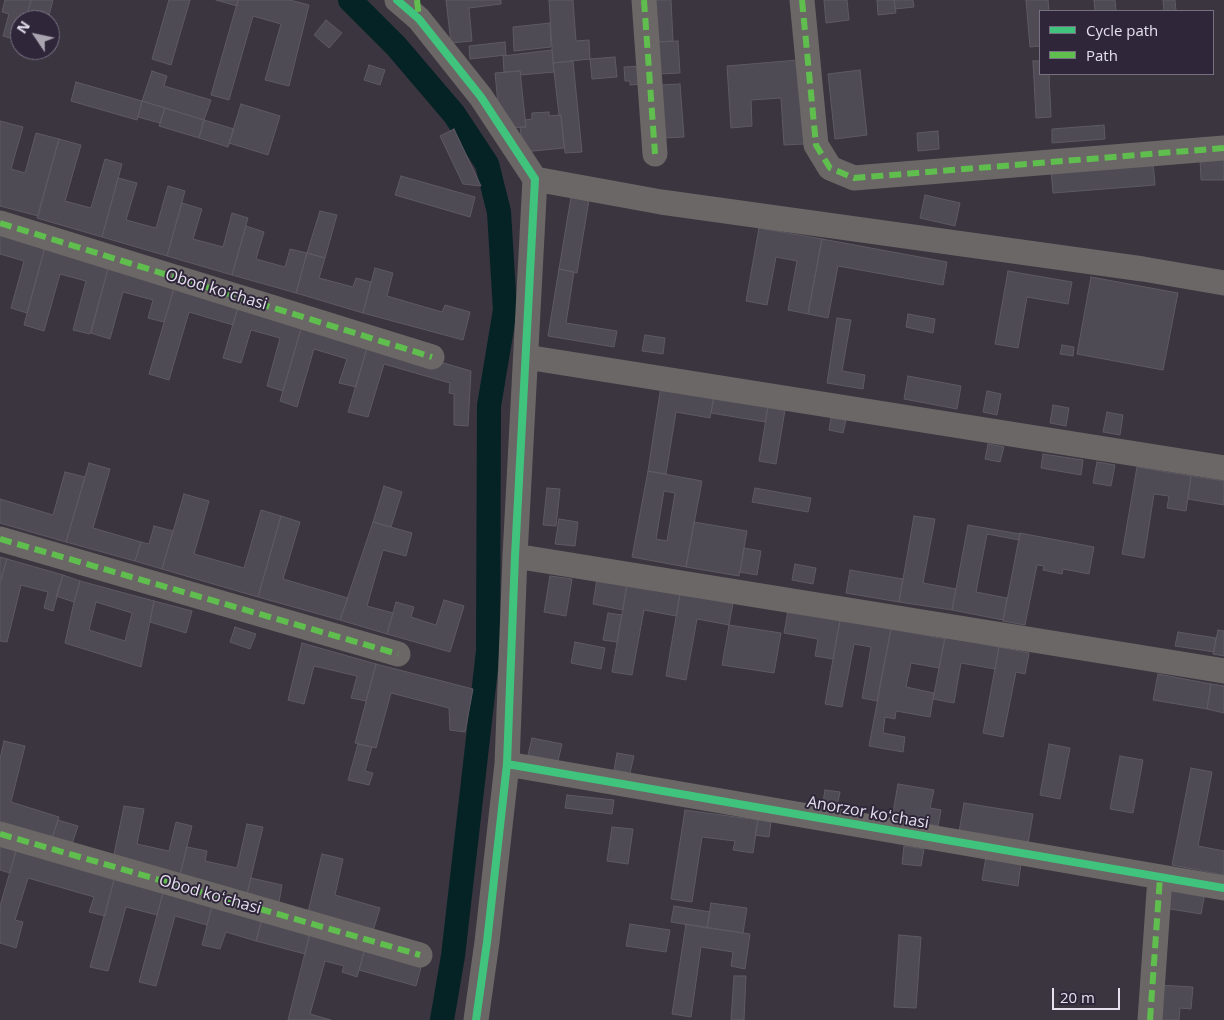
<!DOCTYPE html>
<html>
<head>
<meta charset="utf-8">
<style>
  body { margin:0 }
  #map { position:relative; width:1224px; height:1020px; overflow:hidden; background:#3a353f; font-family:"Open Sans",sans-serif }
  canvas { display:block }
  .legend { position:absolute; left:1039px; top:10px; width:175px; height:65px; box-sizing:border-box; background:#2f263a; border:1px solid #787082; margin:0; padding:6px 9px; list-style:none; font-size:15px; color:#e5e0ed }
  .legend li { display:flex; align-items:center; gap:10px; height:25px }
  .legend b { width:25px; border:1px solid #787082 }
  .north { position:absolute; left:10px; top:10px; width:50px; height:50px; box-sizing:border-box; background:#2f263a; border:1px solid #787082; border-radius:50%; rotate:304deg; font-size:14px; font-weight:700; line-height:20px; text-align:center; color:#e5e0ed }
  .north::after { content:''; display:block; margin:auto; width:18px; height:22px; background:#a9a4b0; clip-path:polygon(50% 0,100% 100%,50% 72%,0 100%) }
  .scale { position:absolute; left:1052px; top:988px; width:68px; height:22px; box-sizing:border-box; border:2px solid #e5e0ed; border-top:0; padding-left:6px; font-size:15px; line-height:18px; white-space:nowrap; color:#e5e0ed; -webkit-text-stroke:4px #2f263a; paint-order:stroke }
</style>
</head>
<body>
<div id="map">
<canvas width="1224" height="1020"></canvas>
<ul class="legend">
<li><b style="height:6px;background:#40c37c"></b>Cycle path</li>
<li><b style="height:6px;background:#5fbe4e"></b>Path</li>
</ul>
<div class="north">N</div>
<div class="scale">20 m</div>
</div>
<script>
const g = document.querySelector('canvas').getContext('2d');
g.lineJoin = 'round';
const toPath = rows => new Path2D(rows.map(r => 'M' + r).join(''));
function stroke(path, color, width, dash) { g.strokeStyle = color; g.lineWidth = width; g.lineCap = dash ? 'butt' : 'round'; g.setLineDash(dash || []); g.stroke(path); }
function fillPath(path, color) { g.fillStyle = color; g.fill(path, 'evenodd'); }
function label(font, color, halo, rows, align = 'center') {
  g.font = font + ' "Open Sans",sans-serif'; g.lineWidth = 4; g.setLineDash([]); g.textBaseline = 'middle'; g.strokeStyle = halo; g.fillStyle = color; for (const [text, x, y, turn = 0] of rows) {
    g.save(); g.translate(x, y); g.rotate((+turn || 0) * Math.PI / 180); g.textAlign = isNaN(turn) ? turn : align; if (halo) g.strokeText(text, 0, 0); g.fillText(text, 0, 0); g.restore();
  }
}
stroke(toPath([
  [350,0,396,46,454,114,487,164,499,212,505,310,489,406,488,651,453,956,442,1020]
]), '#052225', 24);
const building = toPath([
  [5,0,31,0,26,20,20,20,20,41,3,36,9,14,2,12,5,0],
  [31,0,53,0,49,15,28,11,31,0],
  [169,0,190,0,171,65,152,59,169,0],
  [216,0,238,0,237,6,216,0],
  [238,0,290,0,309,5,289,86,265,80,281,24,253,16,229,100,211,95,238,0],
  [446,0,501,0,501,4,469,8,472,41,451,43,446,0],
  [549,0,573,0,576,41,589,40,590,59,553,63,549,0],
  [654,0,671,0,673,41,657,42,654,0],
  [824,0,847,0,849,20,826,23,824,0],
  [877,0,894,0,896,13,878,15,877,0],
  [894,0,913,0,914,7,895,9,894,0],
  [1026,0,1048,0,1049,11,1040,11,1040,46,1030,47,1026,0],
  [1094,0,1115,0,1116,11,1095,11,1094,0],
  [1163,0,1175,0,1176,11,1164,11,1163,0],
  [326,20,342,33,329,48,314,35,326,20],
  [550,23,551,47,514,51,513,27,550,23],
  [678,41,680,73,659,74,657,42,678,41],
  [505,42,506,55,470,59,469,46,505,42],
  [552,50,554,72,521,75,520,71,504,72,503,56,552,50],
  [615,57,617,77,592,79,590,59,615,57],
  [798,60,804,144,784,145,781,98,751,100,752,126,731,128,727,66,798,60],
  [573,61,582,152,565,153,561,115,559,115,553,63,573,61],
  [1033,61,1040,61,1040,74,1049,74,1051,117,1036,118,1033,61],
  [369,65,385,70,380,85,364,80,369,65],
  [641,66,642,84,630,85,630,81,625,81,624,67,641,66],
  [860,70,867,135,835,139,828,74,860,70],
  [152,71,167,76,164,86,211,100,204,120,142,101,152,71],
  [520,71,526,127,508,128,499,114,495,73,520,71],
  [76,82,142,101,137,120,71,101,76,82],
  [680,84,684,137,663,138,660,85,680,84],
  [142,101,165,108,160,123,138,117,142,101],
  [241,104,280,116,268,155,229,143,241,104],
  [165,108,204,120,199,138,159,126,165,108],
  [549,112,549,116,561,115,564,148,523,152,520,127,526,127,525,120,532,119,532,113,549,112],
  [204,120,234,129,228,147,199,138,204,120],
  [0,121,23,127,11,169,25,173,36,133,59,139,38,216,0,206,0,121],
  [1104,125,1105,139,1052,143,1052,129,1104,125],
  [454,129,481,186,463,184,440,136,454,129],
  [938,131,939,149,918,151,917,133,938,131],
  [59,139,81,145,65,201,91,208,105,159,122,164,102,237,37,218,59,139],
  [1224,157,1224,180,1201,180,1200,158,1224,157],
  [1153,161,1155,185,1053,193,1051,170,1153,161],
  [401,176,475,197,470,217,395,195,401,176],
  [118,178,137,183,126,220,156,228,168,186,185,191,167,256,102,237,118,178],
  [925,195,960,203,955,226,920,218,925,195],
  [571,197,589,200,577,273,559,269,571,197],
  [182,203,202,209,193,239,223,247,232,213,248,218,232,275,167,256,182,203],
  [320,211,337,215,325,258,307,253,320,211],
  [246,226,264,232,256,259,285,267,290,249,307,253,296,293,232,275,246,226],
  [759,228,822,239,808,314,788,310,797,261,776,257,767,305,746,301,759,228],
  [0,235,45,247,27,313,11,308,24,261,0,254,0,235],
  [822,239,947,262,943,285,838,266,828,318,808,314,822,239],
  [45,247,109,265,90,334,73,330,86,281,60,274,44,331,24,325,45,247],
  [307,253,325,258,319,278,353,287,356,278,371,282,363,313,296,293,307,253],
  [109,265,175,285,164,322,148,318,153,300,123,292,110,339,91,333,109,265],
  [375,268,393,273,387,296,442,312,445,305,470,312,463,340,363,313,375,268],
  [559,269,574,272,566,323,617,331,614,347,548,336,559,269],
  [1008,271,1072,282,1068,304,1027,297,1018,348,995,344,1008,271],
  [1091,277,1178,293,1163,370,1077,354,1091,277],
  [175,285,239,303,233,325,189,312,169,380,149,374,175,285],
  [239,303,303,322,283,391,267,386,280,338,251,330,241,363,223,358,239,303],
  [908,314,935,319,933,333,906,327,908,314],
  [837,318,851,320,842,371,865,375,863,389,827,383,837,318],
  [303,322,369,341,356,387,339,383,347,359,314,349,297,407,280,401,303,322],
  [645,335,665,338,663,354,642,351,645,335],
  [369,341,471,371,468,426,454,425,454,394,449,393,450,383,384,364,368,417,348,412,369,341],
  [1062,345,1074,347,1073,356,1060,354,1062,345],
  [908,376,961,386,957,409,904,399,908,376],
  [661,386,714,394,710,418,676,412,666,474,648,471,661,386],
  [987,391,1001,394,997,415,983,412,987,391],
  [714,399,768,407,765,422,711,413,714,399],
  [1053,405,1069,408,1066,426,1050,423,1053,405],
  [768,407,785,410,776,464,759,461,768,407],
  [1107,412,1123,415,1120,435,1103,432,1107,412],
  [831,418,846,420,843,433,829,430,831,418],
  [988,444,1004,447,1000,462,985,459,988,444],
  [1043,454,1083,460,1081,475,1041,468,1043,454],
  [1097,462,1115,465,1111,486,1093,483,1097,462],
  [89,463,110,469,93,528,141,542,135,561,66,542,89,463],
  [1137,467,1191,476,1186,511,1167,508,1169,496,1154,494,1144,558,1122,554,1137,467],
  [648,471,702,481,686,567,632,557,648,471],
  [664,491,675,493,667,541,656,539,664,491],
  [65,472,85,477,66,542,0,523,0,499,53,515,65,472],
  [1191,476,1224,481,1224,505,1188,499,1191,476],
  [384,486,402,492,391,527,373,522,384,486],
  [547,488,560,489,556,526,543,525,547,488],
  [755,488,811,498,808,512,752,502,755,488],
  [184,494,209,501,194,554,244,568,261,510,281,516,258,597,162,569,184,494],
  [281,516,300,522,283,579,348,598,340,620,258,597,281,516],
  [914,516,935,519,923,583,956,589,952,610,899,602,914,516],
  [559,519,578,522,575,546,555,544,559,519],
  [373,522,412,533,406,556,383,550,367,606,393,613,387,634,340,620,373,522],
  [694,522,747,531,739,576,686,567,694,522],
  [968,525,1020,534,1019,540,987,534,976,592,1007,598,1003,620,952,610,968,525],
  [154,526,173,531,162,569,135,561,141,542,149,544,154,526],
  [1020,533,1094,547,1089,574,1063,569,1062,574,1043,570,1044,566,1037,565,1025,625,1003,621,1020,533],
  [744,548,761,551,757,575,740,572,744,548],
  [0,557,7,559,1,579,0,579,0,557],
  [7,559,63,575,53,611,44,608,48,592,21,585,7,642,0,641,0,583,7,559],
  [795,564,816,568,813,584,792,580,795,564],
  [850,570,903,579,899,602,846,593,850,570],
  [63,575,80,581,74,602,56,596,63,575],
  [550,576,572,579,566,616,544,612,550,576],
  [597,579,627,584,623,610,593,604,597,579],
  [80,581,154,601,141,667,65,643,74,602,80,581],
  [96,602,132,613,125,641,89,630,96,602],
  [627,584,680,594,676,616,644,610,632,675,612,672,627,584],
  [680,594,733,603,729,625,697,619,686,680,666,676,680,594],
  [444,600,464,606,450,652,387,634,396,602,414,607,411,617,436,625,444,600],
  [154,601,192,611,186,633,150,622,154,601],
  [788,611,840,620,833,659,815,656,818,639,784,633,788,611],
  [608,613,622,615,617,642,603,640,608,613],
  [840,620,891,629,877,701,862,698,871,647,854,644,842,707,825,704,840,620],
  [729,625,781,633,774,673,722,665,729,625],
  [235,627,256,634,250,649,230,642,235,627],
  [891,629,945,639,939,668,911,663,906,687,934,693,930,717,896,711,895,719,885,717,883,733,905,737,903,752,869,746,891,629],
  [1218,630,1224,631,1224,656,1213,654,1218,630],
  [1178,632,1216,638,1214,652,1175,646,1178,632],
  [945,637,999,647,995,669,961,663,954,703,933,699,945,637],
  [575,642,605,648,601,669,571,663,575,642],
  [302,643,376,664,366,701,351,698,357,676,314,666,304,704,288,700,302,643],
  [999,647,1029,653,1025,674,1016,672,1003,737,983,733,999,647],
  [376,664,473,689,465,732,450,730,449,708,391,693,376,748,355,743,376,664],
  [1158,674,1211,684,1207,709,1153,700,1158,674],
  [1211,684,1224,686,1224,713,1207,709,1211,684],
  [532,738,562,744,558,761,528,755,532,738],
  [4,741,25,746,11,802,59,817,52,838,0,822,0,759,4,741],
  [358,744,372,747,365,771,373,773,369,785,348,780,358,744],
  [1049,744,1070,748,1060,799,1040,795,1049,744],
  [617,753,634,756,630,773,614,770,617,753],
  [1120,756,1143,760,1133,813,1110,809,1120,756],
  [1191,768,1212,772,1198,846,1224,851,1224,875,1172,865,1191,768],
  [898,784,934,790,930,808,941,810,938,826,892,818,898,784],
  [825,790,840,792,836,812,822,809,825,790],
  [567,795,614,800,612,814,565,808,567,795],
  [964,803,1033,814,1028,844,959,832,964,803],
  [124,806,144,809,137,844,169,851,176,822,192,826,179,879,113,859,124,806],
  [685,810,758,820,753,853,733,850,735,841,702,837,692,902,671,899,685,810],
  [58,820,78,826,72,844,52,838,58,820],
  [758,820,771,822,769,837,755,835,758,820],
  [247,824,263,827,247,894,179,879,187,847,207,851,205,861,237,868,247,824],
  [612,827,633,829,628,864,607,861,612,827],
  [0,846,16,851,10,873,0,870,0,846],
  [904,846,924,849,921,866,902,864,904,846],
  [16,851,114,880,105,916,89,912,94,897,28,878,15,920,23,922,16,948,0,943,0,906,16,851],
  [322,854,343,859,335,895,380,908,373,931,308,912,322,854],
  [986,857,1021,863,1018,886,982,880,986,857],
  [251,878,282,885,279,902,247,894,251,878],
  [114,880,163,893,157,915,126,907,108,971,90,967,114,880],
  [1168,887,1205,893,1201,914,1164,908,1168,887],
  [163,893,212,906,207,925,175,916,156,986,139,982,163,893],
  [711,903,747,908,743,933,707,928,711,903],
  [212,906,262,919,256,941,226,932,220,949,202,945,212,906],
  [674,906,710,912,707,928,671,922,674,906],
  [262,919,310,933,305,954,256,941,262,919],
  [630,924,670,930,666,952,626,946,630,924],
  [686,924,750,934,745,969,731,966,733,952,701,947,691,1017,672,1014,686,924],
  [310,933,365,948,357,977,342,972,344,966,325,961,310,1014,331,1020,288,1020,310,933],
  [899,935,921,937,916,1008,894,1007,899,935],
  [365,948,422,964,416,986,359,970,365,948],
  [734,976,746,976,744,1020,731,1020,734,976],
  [1158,985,1193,987,1191,1009,1180,1008,1179,1020,1155,1020,1158,985]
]);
fillPath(building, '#4f4b54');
stroke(building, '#5e5a63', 1);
stroke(toPath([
  [397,0,419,19,481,97,535,179,515,556,507,764,487,942,476,1020],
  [644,0,655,154],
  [802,0,816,145,830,168,854,178,1224,148],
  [535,179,661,202,1143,269,1224,283],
  [0,223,432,357],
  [526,357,1224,468],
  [0,539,398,654],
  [515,556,1224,671],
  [507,764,1224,888],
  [0,834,420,955],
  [1150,1020,1160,877]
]), '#6a6766', 25);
stroke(toPath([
  [417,0,419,19],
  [644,0,655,154],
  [802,0,816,145,830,168,854,178,1224,148],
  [0,223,432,357],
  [0,539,398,654],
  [0,834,420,955],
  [1150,1020,1160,877]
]), '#5fbe4e', 6, [12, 6]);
stroke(toPath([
  [397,0,419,19,481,97,535,179,515,556,507,764,487,942,476,1020],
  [507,764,1224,888]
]), '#40c37c', 8);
label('16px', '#e5e0ed', '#2f263a', [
  ["Obod koʻchasi",216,290,17],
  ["Anorzor koʻchasi",868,813,10],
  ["Obod koʻchasi",210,895,16]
]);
</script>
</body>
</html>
